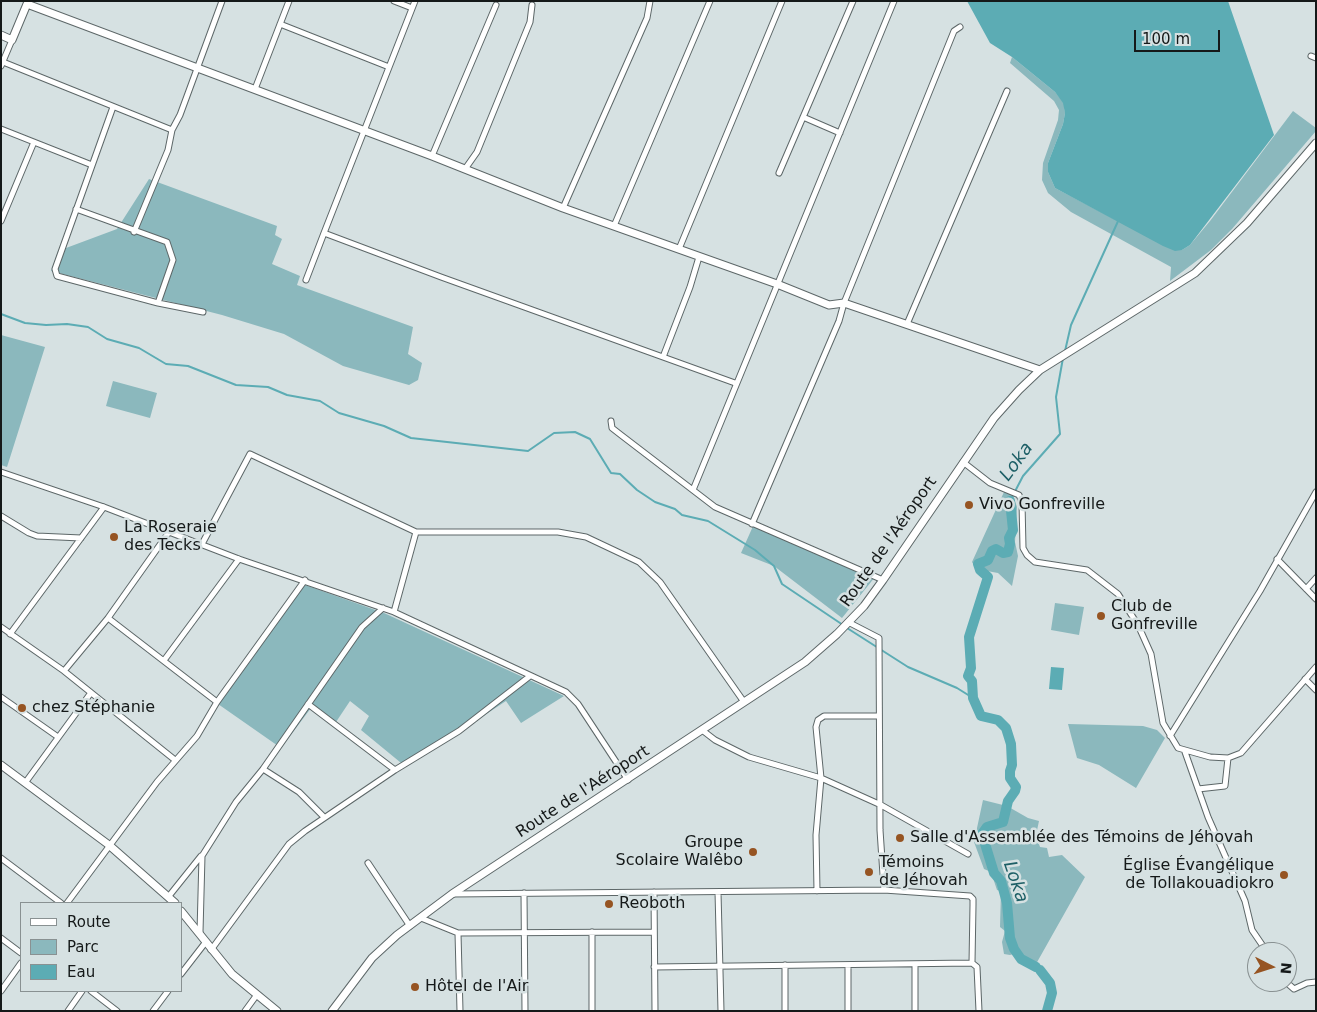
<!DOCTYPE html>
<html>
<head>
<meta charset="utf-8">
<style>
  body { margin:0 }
  #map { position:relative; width:1317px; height:1012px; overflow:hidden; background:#d6e1e2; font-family:"DejaVu Sans",sans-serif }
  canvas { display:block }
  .frame { position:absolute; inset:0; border:2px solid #151919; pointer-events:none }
  .legend { position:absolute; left:20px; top:902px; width:162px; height:90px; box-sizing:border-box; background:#d6e1e2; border:1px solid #899192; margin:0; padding:6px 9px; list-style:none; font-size:15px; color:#151919 }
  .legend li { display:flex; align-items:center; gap:10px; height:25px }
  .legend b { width:25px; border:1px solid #899192 }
  .north { position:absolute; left:1247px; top:942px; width:50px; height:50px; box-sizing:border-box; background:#d6e1e2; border:1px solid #899192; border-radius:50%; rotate:95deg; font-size:14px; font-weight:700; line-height:20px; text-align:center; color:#151919 }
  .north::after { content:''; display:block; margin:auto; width:18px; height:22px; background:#965422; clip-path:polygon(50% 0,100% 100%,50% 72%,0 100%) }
  .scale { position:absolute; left:1134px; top:30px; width:86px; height:22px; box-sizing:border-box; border:2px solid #151919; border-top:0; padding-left:6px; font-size:15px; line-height:18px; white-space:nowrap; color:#151919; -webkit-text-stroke:4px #d6e1e2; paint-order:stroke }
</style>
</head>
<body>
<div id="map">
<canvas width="1317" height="1012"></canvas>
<div class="frame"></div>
<ul class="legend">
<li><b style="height:6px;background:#fff"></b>Route</li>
<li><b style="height:14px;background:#8bb8bd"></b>Parc</li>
<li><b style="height:14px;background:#5cacb4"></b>Eau</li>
</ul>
<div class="north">N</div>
<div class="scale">100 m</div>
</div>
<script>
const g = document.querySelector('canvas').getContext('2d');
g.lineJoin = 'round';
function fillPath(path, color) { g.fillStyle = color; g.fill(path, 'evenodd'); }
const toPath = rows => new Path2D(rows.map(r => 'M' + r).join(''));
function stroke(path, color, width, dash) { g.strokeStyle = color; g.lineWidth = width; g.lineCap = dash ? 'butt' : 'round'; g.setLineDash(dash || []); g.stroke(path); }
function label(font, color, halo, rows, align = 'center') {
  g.font = font + ' "DejaVu Sans",sans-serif'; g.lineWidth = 5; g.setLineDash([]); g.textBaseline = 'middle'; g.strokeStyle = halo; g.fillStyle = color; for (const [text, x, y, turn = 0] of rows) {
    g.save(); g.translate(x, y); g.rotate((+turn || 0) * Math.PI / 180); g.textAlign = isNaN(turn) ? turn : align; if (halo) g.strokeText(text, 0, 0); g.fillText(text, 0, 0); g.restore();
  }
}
fillPath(toPath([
  [1012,57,1055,92,1064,103,1065,113,1063,124,1048,163,1048,172,1055,188,1118,221,1182,250,1190,245,1210,221,1293,111,1316,128,1316,131,1232,229,1211,250,1170,281,1171,267,1071,212,1048,193,1042,180,1043,163,1058,120,1059,110,1054,101,1010,63],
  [149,179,277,226,275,235,282,239,272,264,300,276,297,285,413,327,408,354,422,363,418,380,409,385,343,366,284,334,222,315,51,271,58,251,117,229],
  [1,335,45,347,7,467,1,465],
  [113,381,157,393,150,418,106,406],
  [1004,492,1013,495,1017,507,1015,542,1018,556,1012,586,998,573,976,569,972,562],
  [754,524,875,577,842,618,774,566,741,553],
  [305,585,384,613,564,696,521,723,506,701,406,767,361,730,369,716,350,701,334,725,311,708,281,748,218,704],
  [1055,603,1084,607,1079,635,1051,630],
  [1068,724,1143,726,1157,730,1165,738,1136,788,1099,765,1077,758],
  [983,800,1007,806,1028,818,1039,821,1036,835,1040,847,1047,848,1049,857,1062,855,1085,877,1036,964,1017,953,1010,955,1004,954,1002,942,1005,931,1000,927,1001,891,997,890,991,872,984,869,974,842]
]), '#8bb8bd');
fillPath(toPath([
  [967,1,1228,1,1274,135,1190,245,1182,250,1175,251,1163,246,1055,188,1048,172,1048,163,1063,124,1065,113,1063,103,1055,92,1012,57,990,43],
  [1051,667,1064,668,1062,690,1049,689]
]), '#5cacb4');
stroke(toPath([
  [1,314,25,323,46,325,67,324,88,327,107,339,139,348,166,364,188,366,236,385,268,387,287,395,320,401,339,413,384,426,411,438,528,451,554,433,575,432,590,439,611,473,620,474,637,490,655,502,675,509,682,515,708,521,755,550,774,566,782,584,843,625],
  [1065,351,1071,325,1119,219],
  [1010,501,1023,476,1060,434,1056,397,1063,358],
  [847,628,908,667,957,688,973,698]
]), '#5cacb4', 2);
stroke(toPath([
  [1010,501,1013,530,1009,538,1010,544,1008,552,1003,553,996,549,992,551,988,560,978,564,980,570,988,577,969,637,971,668,968,676,972,681,973,698,981,716,998,720,1006,728,1011,744,1012,765,1010,771,1010,778,1016,787,1015,791,1008,801,1003,822,987,827,982,834,994,873,1001,881,1007,903,1010,938,1014,949,1021,959,1036,967],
  [1040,970,1050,983,1052,993,1047,1011]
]), '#5cacb4', 10);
const street = toPath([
  [394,1,412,8],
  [280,24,389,67],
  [1311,56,1316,58],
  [3,62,172,130,180,115,222,1],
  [1,66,12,40],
  [255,89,289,1],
  [113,107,55,269,57,276,158,303,203,312],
  [803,117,840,133],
  [1,129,92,165],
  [432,156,496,5],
  [465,169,477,152,530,22,532,5],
  [779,173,853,1],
  [563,208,647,18,650,1],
  [76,209,167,242,173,260,158,303],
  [1,221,34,142],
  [614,226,710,1],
  [134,232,168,150,172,130],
  [324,233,415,1],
  [679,249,782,1],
  [306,280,324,233,441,277,735,383],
  [907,324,1007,91],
  [663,357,690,287,699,257],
  [611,421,612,428,621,435,715,507,883,580],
  [963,462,990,483,1019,495,1022,502,1023,548,1027,555,1035,562,1087,570,1118,594,1138,625,1151,654,1163,723,1178,748,1210,757,1228,758,1241,753,1316,667],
  [1,472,104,507,239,559,394,612,566,692,578,704,628,780],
  [693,490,894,1],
  [1,516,29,533,37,536,81,538],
  [752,524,839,321,844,303,954,31,960,27],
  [202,544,250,454,416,532,558,532,586,537,639,562,660,582,744,702],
  [1277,559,1316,599],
  [1306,589,1316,578],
  [394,612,416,532],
  [108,618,217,702],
  [848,622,879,638,880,830,884,890],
  [1,627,64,671,175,760],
  [10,634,104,507],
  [165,659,239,559],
  [64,671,108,618,169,532],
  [1305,679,1316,690],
  [1,697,58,737],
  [308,704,395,770],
  [702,730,715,740,749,757,821,778,881,805,968,854],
  [1170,736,1260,591,1316,492],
  [1185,752,1208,817,1245,901,1252,930,1267,952],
  [263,769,299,792,324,817],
  [25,783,90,694],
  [1198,789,1225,786,1228,758],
  [1,858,61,903],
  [368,863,410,926],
  [817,891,816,835,821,778,816,727,818,720,824,716,879,716],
  [654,892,655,1011],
  [718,892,721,1011],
  [524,893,525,1011],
  [452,894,884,890,970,896,973,899,973,905,972,963],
  [169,896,201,856],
  [67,903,157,782,197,736,217,702,305,580],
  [421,918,458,933,654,932],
  [200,932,202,856,236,802,263,769,362,627,383,608],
  [592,932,592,1011],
  [458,933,460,1011],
  [1,938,21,953],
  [211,950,289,844,305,831,395,770,459,731,530,676],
  [915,964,915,1011],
  [785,965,785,1011],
  [654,967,972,963,977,967,979,1011],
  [181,974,205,943],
  [1286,982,1294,989,1307,983,1316,982],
  [1,991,21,963],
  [91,991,117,1011],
  [68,1011,82,991],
  [153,1011,168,991],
  [245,1011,256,996],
  [848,1011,848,965]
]);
const secondary = toPath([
  [1,35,12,40,27,4,432,156,563,208,777,284,829,305,844,303,1040,370],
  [1,765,109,845,175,903],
  [181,911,232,974,277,1011],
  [332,1011,372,958,397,935,452,894,805,662,837,634,864,606,883,580,994,418,1019,390,1040,370,1195,273,1247,223,1316,143]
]);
stroke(street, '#5d6768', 7);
stroke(secondary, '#5d6768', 9);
stroke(street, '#fff', 5);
stroke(secondary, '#fff', 7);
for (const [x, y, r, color] of [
  [969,505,5,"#965422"],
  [114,537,5,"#965422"],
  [1101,616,5,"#965422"],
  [22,708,5,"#965422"],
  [900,838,5,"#965422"],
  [753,852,5,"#965422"],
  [869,872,5,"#965422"],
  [1284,875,5,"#965422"],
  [609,904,5,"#965422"],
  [415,987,5,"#965422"]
]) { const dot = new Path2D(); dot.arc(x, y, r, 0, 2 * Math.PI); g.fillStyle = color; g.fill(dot); stroke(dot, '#d6e1e2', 2); }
label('16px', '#151919', '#d6e1e2', [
  ["Vivo Gonfreville",979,505],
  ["La Roseraie",124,528],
  ["des Tecks",124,546],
  ["Club de",1111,607],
  ["Gonfreville",1111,625],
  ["chez Stéphanie",32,708],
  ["Salle d'Assemblée des Témoins de Jéhovah",910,838],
  ["Groupe",743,843,"right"],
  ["Scolaire Walêbo",743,861,"right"],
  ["Témoins",879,863],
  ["de Jéhovah",879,881],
  ["Église Évangélique",1274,866,"right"],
  ["de Tollakouadiokro",1274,884,"right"],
  ["Reoboth",619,904],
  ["Hôtel de l'Air",425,987]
], 'left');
label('16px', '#151919', '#d6e1e2', [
  ["Route de l'Aéroport",889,542,-55],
  ["Route de l'Aéroport",583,792,-33]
]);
label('italic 18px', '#1d5f66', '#d6e1e2', [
  ["Loka",1017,462,-54],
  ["Loka",1015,882,71]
]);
</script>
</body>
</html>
